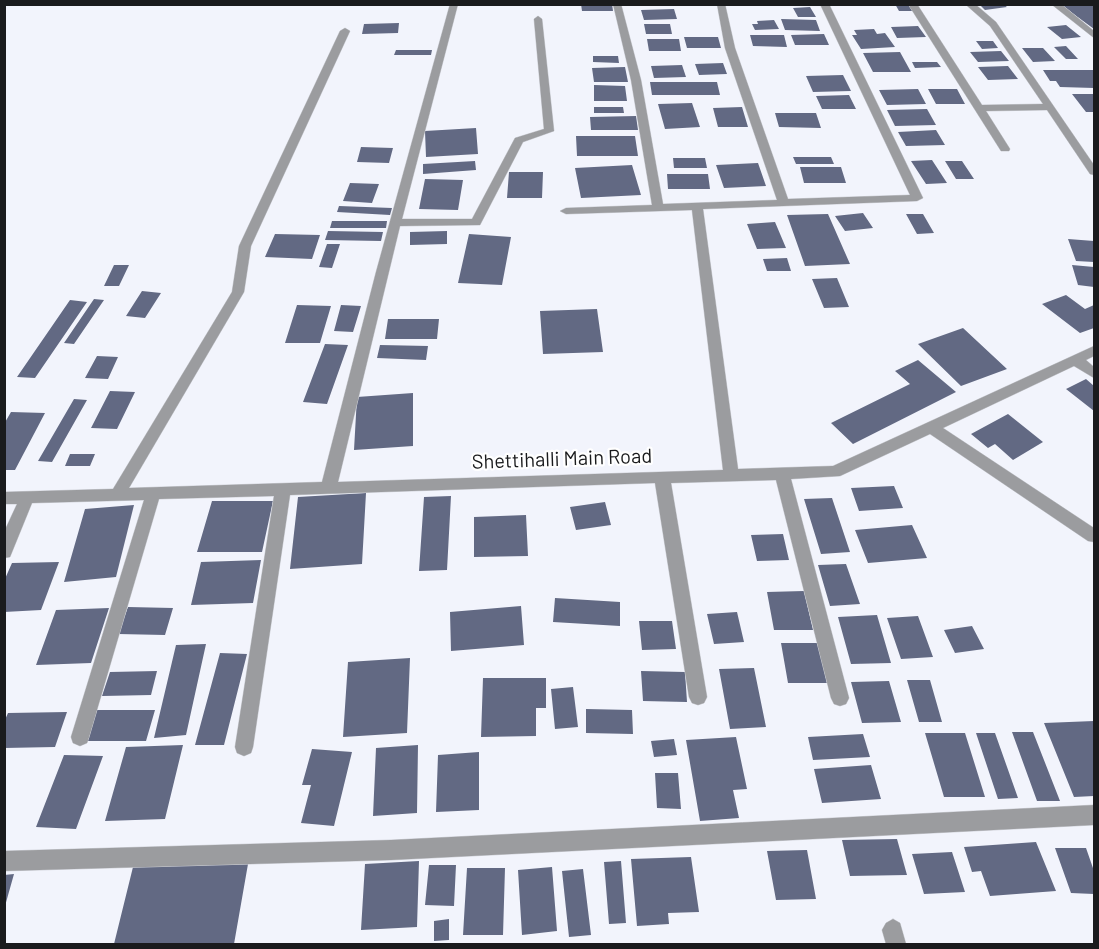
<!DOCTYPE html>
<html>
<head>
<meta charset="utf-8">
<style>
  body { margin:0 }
  #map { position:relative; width:1099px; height:949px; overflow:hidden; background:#f2f4fc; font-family:Barlow,sans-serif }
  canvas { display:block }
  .frame { position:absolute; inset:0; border:6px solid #1a1b1d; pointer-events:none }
</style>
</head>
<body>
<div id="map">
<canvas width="1099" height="949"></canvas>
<div class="frame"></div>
</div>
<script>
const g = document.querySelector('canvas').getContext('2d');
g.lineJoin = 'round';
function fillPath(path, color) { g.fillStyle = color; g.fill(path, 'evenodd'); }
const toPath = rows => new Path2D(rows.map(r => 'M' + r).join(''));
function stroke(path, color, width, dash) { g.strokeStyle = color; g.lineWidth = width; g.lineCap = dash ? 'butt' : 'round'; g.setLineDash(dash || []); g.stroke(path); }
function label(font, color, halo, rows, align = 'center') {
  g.font = font + ' Barlow,sans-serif'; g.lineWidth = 4.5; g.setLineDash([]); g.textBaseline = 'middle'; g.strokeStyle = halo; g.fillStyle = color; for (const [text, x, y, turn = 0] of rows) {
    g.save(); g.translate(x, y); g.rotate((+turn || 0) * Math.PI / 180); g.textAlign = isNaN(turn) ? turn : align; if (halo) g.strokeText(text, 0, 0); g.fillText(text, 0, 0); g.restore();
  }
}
fillPath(toPath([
  [581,4,612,4,613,11,582,11],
  [895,4,909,4,913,11,899,11],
  [979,4,1003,4,1007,7,985,10],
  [1060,4,1094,4,1094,29],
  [810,7,816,17,798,17,793,8],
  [674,9,677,19,644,20,641,10],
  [781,19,816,20,820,31,785,30],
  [774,20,779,29,755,30,752,24,758,24,757,21],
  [399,23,398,33,362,34,364,24],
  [644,24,670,24,672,34,646,34],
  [1066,25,1081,37,1062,39,1047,27],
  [918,26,926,37,897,38,891,27],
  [874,29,877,34,885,33,895,47,861,49,852,35,857,35,854,30],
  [824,34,829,45,795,45,791,35],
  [750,35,784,35,787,47,753,46],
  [684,37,718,37,721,48,687,48],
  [647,39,679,39,681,51,649,51],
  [976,41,993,41,998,48,982,49],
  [1066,46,1078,59,1066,59,1054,47],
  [1022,48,1043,48,1055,61,1033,62],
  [396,50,432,50,431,55,394,55],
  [1001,51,1009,61,978,62,970,52],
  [900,52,911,72,873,72,863,53],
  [593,56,618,56,619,63,593,62],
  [912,62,937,62,941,67,915,68],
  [723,63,727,74,699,75,695,64],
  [682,65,686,77,654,78,651,66],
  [1008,66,1018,79,988,80,978,67],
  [625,67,628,82,594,82,592,68],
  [1043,70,1094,70,1094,88,1060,87,1056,81,1050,81],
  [843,75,851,91,813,92,806,76],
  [650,82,717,82,720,95,652,95],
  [594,85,625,86,627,101,594,101],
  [918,89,926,104,887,105,879,90],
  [928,89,957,89,965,104,936,104],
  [1072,94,1094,94,1094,112,1086,112],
  [849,95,856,109,822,109,816,96],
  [692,103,700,127,665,129,658,104],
  [594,107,623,107,624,113,594,113],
  [742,107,748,127,718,127,713,108],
  [927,109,936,125,895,126,887,110],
  [775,113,816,113,821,128,779,127],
  [636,116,638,130,591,130,590,117],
  [476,128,478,154,426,157,425,131],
  [936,130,945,145,906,146,898,132],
  [576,136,635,136,638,156,577,156],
  [361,147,393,148,389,163,357,162],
  [793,157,831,157,834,164,796,164],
  [673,158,705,158,707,168,674,168],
  [932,160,947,183,926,184,911,161],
  [475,161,476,170,423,174,423,164],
  [945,161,962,161,974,179,956,179],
  [758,163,766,186,724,188,716,165],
  [632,165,641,195,581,198,575,168],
  [800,167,841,167,846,183,804,183],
  [509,172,543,172,542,198,507,198],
  [667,174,708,174,710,189,668,189],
  [425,179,463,180,458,210,419,209],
  [350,183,379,184,372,203,343,201],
  [339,206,392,208,390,215,337,212],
  [863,213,873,228,845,231,835,216],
  [828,214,850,264,805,266,787,215],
  [906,214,923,214,934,233,917,234],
  [332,221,387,221,386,228,330,228],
  [775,222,786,248,757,249,747,224],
  [328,231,383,232,381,241,325,240],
  [447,231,447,244,410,245,410,232],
  [275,234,320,235,312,259,265,257],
  [469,234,511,237,502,285,458,283],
  [1068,239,1094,241,1094,262,1076,261],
  [327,244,340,244,332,268,319,267],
  [787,258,791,271,767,271,763,259],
  [114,265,129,265,119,286,104,286],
  [1072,265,1094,267,1094,287,1078,285],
  [837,278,849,307,824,308,812,279],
  [142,291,161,293,145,318,126,316],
  [1066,295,1085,309,1094,305,1094,328,1080,333,1042,304],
  [94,299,104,300,74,344,64,343],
  [70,300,87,302,35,378,17,377],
  [297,305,331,306,320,343,285,343],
  [341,305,361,306,353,332,334,331],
  [597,309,603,352,543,354,540,311],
  [388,319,439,319,437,339,385,339],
  [963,328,1007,369,961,386,918,344],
  [325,344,348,345,327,404,303,402],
  [380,345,428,346,426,360,377,358],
  [97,356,118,357,108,379,85,378],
  [918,360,956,392,853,444,831,423,910,384,895,371],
  [1086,379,1094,386,1094,411,1066,389],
  [110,391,135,392,117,429,91,428],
  [413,393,413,446,354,450,357,397],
  [74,399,87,400,52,462,38,461],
  [11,412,45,413,15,470,4,470,4,424],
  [1008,414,1043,442,1013,460,995,444,988,448,971,434],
  [70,454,95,454,90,466,65,466],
  [894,486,903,508,859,511,851,488],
  [366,493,362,564,290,569,298,497],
  [451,496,447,570,419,571,424,497],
  [832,498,850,552,821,554,804,499],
  [212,501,273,501,262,552,197,552],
  [605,502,611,525,576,530,570,507],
  [134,505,116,577,64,582,85,509],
  [526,515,528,556,474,557,474,517],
  [912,525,927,558,868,563,855,530],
  [783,534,789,560,757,561,751,535],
  [261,560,253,603,191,605,201,562],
  [59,562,41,610,4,612,4,581,12,563],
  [846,564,860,604,830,606,818,565],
  [804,591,813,630,774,630,767,592],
  [555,598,620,602,620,626,553,622],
  [521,606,524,645,451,651,450,612],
  [128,607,173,608,165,635,118,634],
  [109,608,91,663,36,665,56,610],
  [737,612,744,642,714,644,707,614],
  [877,615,891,663,851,664,838,617],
  [918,616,933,657,901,659,887,618],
  [639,621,672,621,676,649,642,650],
  [972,626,984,649,955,653,944,630],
  [781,643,818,643,827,683,788,683],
  [206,644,186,735,154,738,176,645],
  [220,653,247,654,224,745,195,745],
  [410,658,407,733,343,737,348,662],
  [754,668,766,727,730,729,719,669],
  [157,671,151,695,102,696,110,672],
  [641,671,685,672,687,702,643,701],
  [483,678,546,678,546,708,536,708,536,736,481,737],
  [907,680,930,680,942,722,919,722],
  [889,681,901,722,862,723,851,682],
  [573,687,578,727,555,729,551,689],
  [586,709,632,710,633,734,586,733],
  [91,710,155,710,146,741,81,741],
  [67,712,55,747,4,748,4,722,8,713],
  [1094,721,1094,796,1074,797,1044,723],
  [1012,732,1033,732,1060,801,1037,801],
  [925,733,965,733,985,797,944,797],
  [976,733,995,733,1018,798,998,799],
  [863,734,870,757,813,760,808,737],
  [736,737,747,789,733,790,739,818,700,821,686,740],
  [674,739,677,755,654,757,651,741],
  [183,745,165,819,105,821,126,747],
  [418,745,417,813,373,816,376,748],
  [312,749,352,752,334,826,301,823,311,785,302,785],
  [479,752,479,810,436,812,438,755],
  [64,755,103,756,76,829,36,827],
  [871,765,881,799,822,803,814,769],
  [655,773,678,773,681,809,657,808],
  [897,839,907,875,850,876,842,840],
  [1036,842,1056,891,990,896,981,871,972,872,964,847],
  [1055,848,1086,848,1094,871,1094,894,1071,893],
  [807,850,816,899,776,900,767,851],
  [952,852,965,892,924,894,912,854],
  [691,857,699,912,668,913,669,924,637,926,631,859],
  [419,861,417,927,361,930,365,864],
  [621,861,626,923,609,924,604,862],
  [248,864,234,944,114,944,133,867],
  [429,865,456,865,454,906,425,905],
  [552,867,557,931,522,935,518,870],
  [467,868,505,868,503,935,463,935],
  [583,869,591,935,569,937,562,871],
  [14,874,5,906,4,906,4,875],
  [449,919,449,940,434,941,434,921]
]), '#626983');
const minor = toPath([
  [450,4,458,4,402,219,472,219,515,138,544,129,534,19,538,16,542,19,554,131,523,142,480,225,400,226,338,482,723,470,692,210,566,214,560,211,566,208,652,205,631,80,613,4,621,4,641,80,663,204,777,200,725,48,717,4,725,4,735,48,788,199,910,195,820,4,829,4,923,198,917,201,703,209,738,469,833,466,1094,346,1094,356,1086,360,1094,367,1094,378,1074,366,943,428,1094,528,1094,542,1088,541,930,434,840,476,791,479,849,698,846,704,840,706,834,704,831,698,776,480,671,483,707,697,704,703,698,705,692,703,689,697,655,483,290,495,253,747,251,753,244,756,237,753,235,747,274,496,159,499,89,737,87,743,80,746,73,743,71,737,144,500,32,503,10,557,4,558,4,532,17,504,4,504,4,492,113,489,232,292,239,246,340,31,345,28,350,31,251,246,244,292,129,488,322,482,376,272,450,4],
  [908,4,917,4,982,105,1043,104,990,26,965,4,975,4,996,22,1094,165,1094,175,1090,174,1047,110,986,111,1010,149,1009,151,1001,151,908,4],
  [1051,4,1061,4,1094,31,1094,38,1051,4],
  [1094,805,1094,825,391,860,4,871,4,851,391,840,1094,805],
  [893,919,900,923,906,944,886,944,882,930,886,923,893,919]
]);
stroke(minor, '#cfd1d8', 1);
fillPath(minor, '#9b9c9f');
label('20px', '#1a1b1d', '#fff', [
  ["Shettihalli Main Road",562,459,-2]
]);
</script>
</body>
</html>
